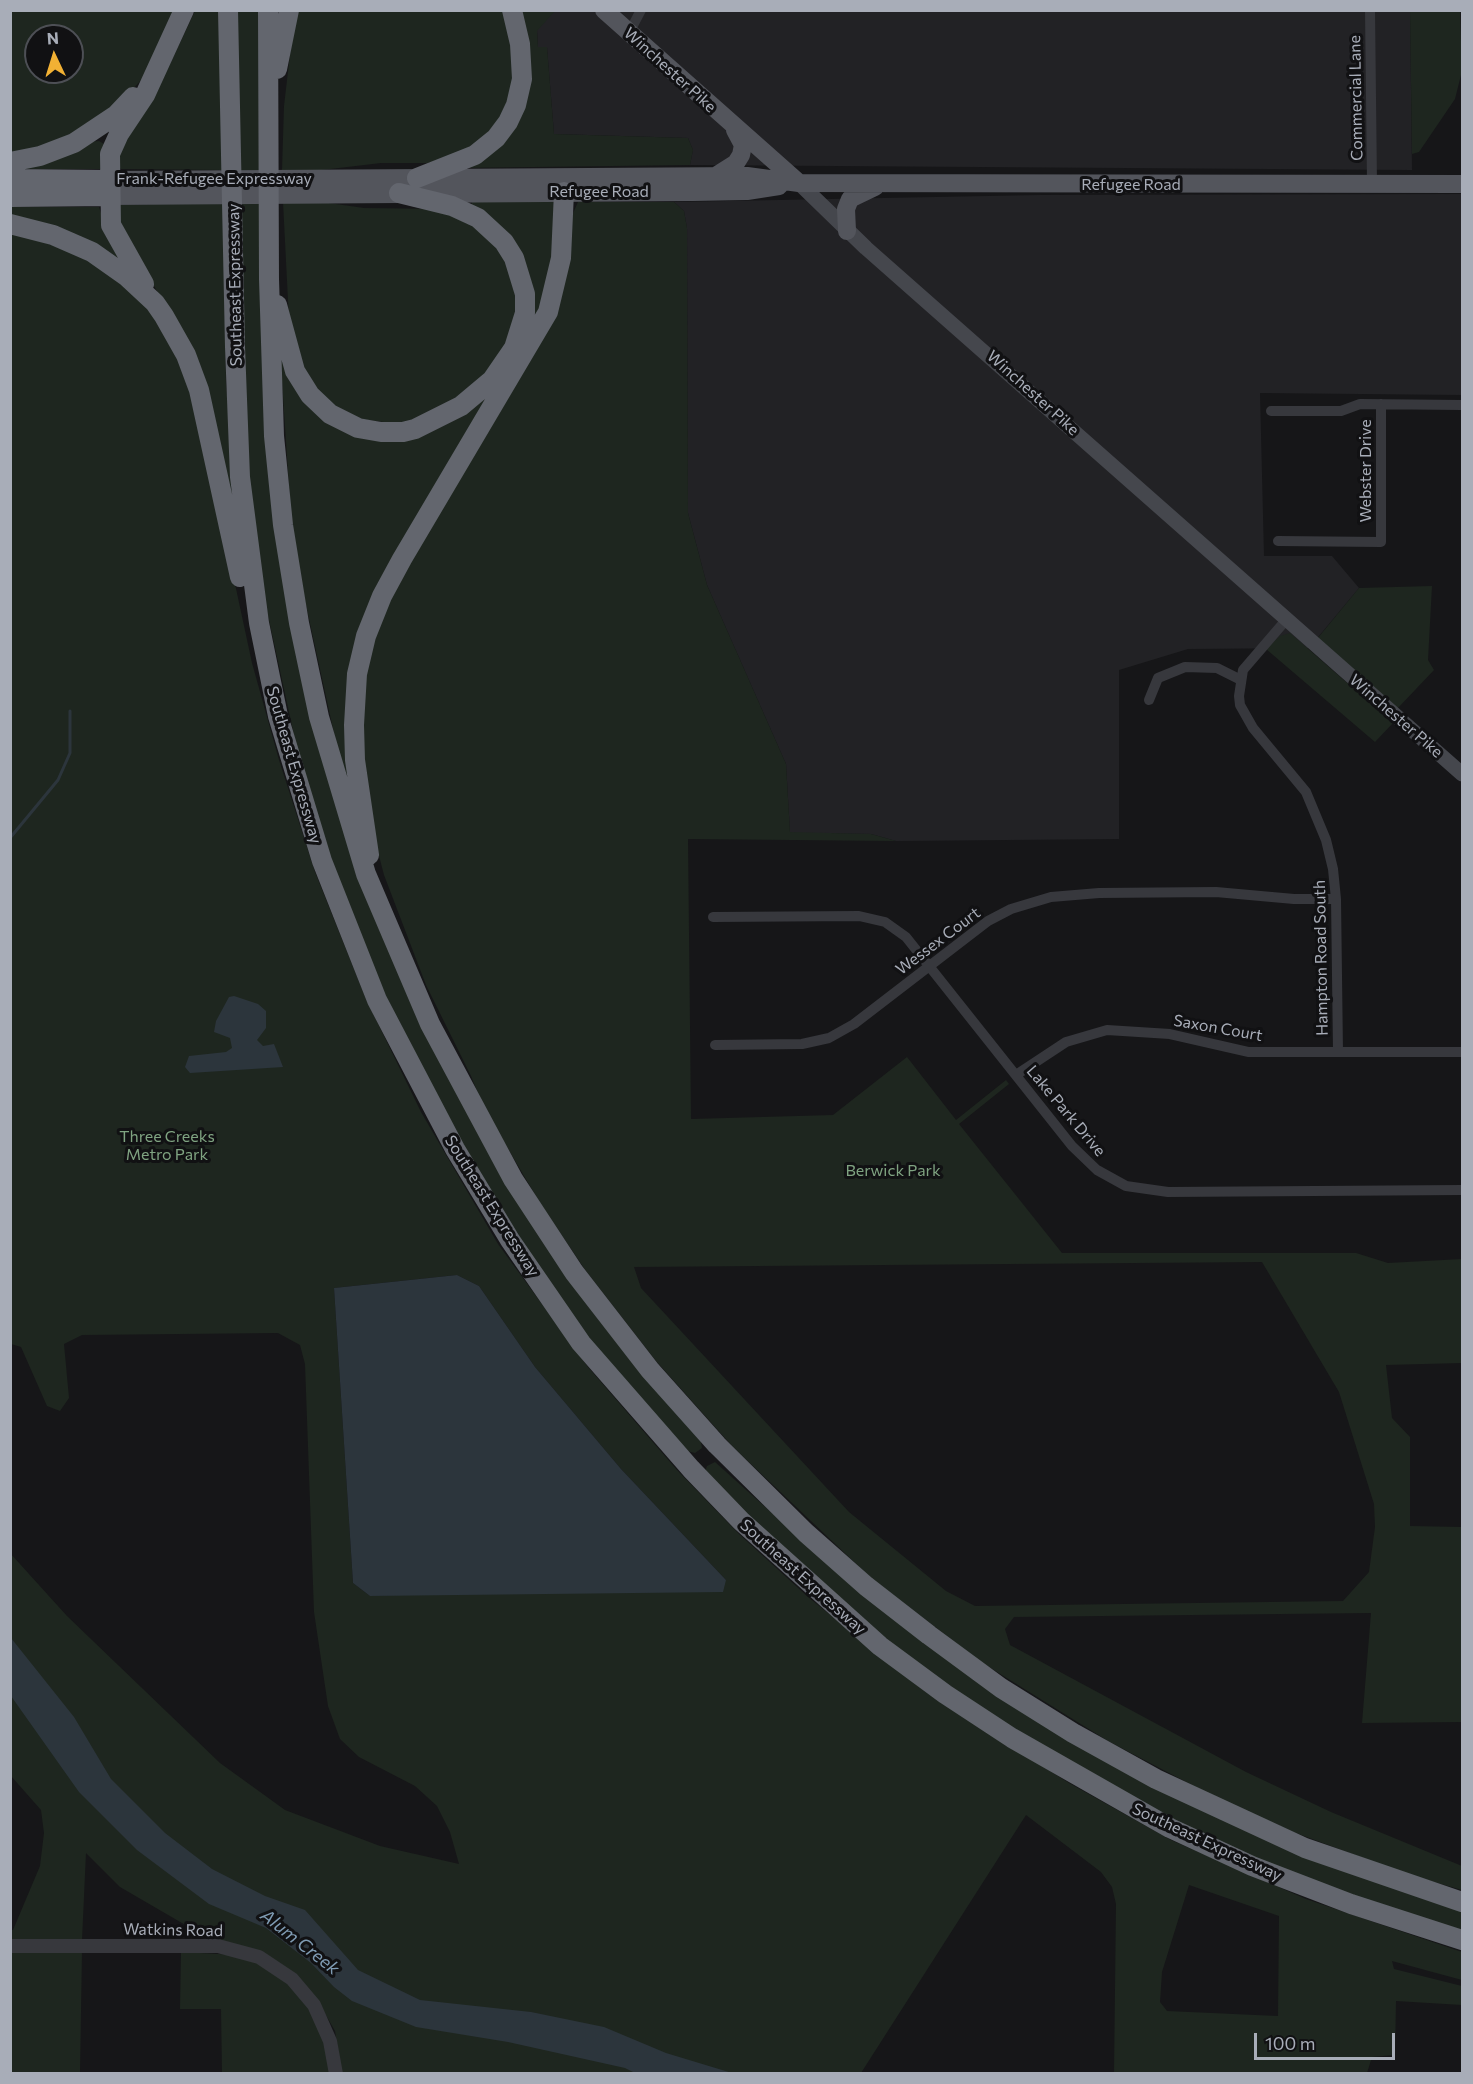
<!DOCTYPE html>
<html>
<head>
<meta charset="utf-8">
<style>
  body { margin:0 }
  #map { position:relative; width:1473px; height:2084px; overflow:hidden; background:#161618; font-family:Commissioner,sans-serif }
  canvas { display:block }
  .frame { position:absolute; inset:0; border:12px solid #a8adb8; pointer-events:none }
  .north { position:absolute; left:24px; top:24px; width:60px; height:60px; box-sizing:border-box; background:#111113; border:2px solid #4d4f55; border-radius:50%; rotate:356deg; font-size:16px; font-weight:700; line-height:24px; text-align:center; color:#a8adb8 }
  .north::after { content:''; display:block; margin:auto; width:21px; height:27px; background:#f2b134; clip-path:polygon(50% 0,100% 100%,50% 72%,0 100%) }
  .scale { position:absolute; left:1254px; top:2033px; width:141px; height:27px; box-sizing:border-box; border:3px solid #a8adb8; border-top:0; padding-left:8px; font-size:18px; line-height:21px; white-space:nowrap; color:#a8adb8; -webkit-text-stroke:4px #111113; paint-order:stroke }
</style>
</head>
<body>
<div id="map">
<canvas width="1473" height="2084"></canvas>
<div class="frame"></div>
<div class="north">N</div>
<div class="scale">100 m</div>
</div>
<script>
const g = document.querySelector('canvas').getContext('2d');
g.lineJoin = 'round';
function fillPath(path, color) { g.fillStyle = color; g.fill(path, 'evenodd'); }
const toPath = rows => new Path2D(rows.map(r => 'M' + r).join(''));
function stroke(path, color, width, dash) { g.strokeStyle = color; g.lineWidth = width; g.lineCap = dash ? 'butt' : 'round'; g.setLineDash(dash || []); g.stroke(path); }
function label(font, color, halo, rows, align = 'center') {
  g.font = font + ' Commissioner,sans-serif'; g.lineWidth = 6; g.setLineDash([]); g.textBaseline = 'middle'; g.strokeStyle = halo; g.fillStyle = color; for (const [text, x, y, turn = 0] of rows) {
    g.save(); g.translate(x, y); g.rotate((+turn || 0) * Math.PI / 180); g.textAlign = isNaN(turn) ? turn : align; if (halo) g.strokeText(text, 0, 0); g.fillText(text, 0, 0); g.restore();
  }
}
fillPath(toPath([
  [555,10,1410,11,1412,170,690,165,693,150,688,138,554,134,547,48,538,47,537,30],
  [1462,194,1462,395,1260,393,1264,556,1332,556,1359,588,1309,648,1188,649,1119,670,1119,839,896,841,871,834,790,833,786,764,707,585,688,513,687,228,684,211,674,202,1040,195]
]), '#222225');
fillPath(toPath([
  [10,11,176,11,143,78,85,142,99,141,104,144,102,169,24,169,11,189],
  [36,36,72,36,72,72,36,72],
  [195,11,220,11,223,170,121,169,116,166,116,158,170,64],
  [236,11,261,11,262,170,239,171],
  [295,11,504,11,514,50,514,84,501,117,479,143,446,159,428,163,381,163,322,170,282,170,284,106],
  [518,11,555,11,537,31,538,47,547,47,554,134,688,138,693,150,690,165,457,168,521,105],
  [1410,11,1460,11,1462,71,1455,99,1419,152,1412,154],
  [223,202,226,384,239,530,179,329,115,219,118,205],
  [283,202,322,202,364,208,442,209,488,234,510,264,517,306,511,336,486,373,463,395,419,420,400,424,351,418,317,392,299,365,289,320],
  [472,202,558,202,558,234,542,306,529,332,528,290,471,207],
  [578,202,674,202,684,211,687,228,688,513,707,585,786,764,790,832,871,834,896,841,688,839,691,1119,833,1115,907,1057,956,1120,1006,1080,1009,1084,959,1124,1062,1253,1356,1253,1388,1263,1462,1259,1462,1363,1386,1365,1392,1418,1410,1437,1410,1526,1462,1527,1462,1722,1362,1723,1371,1613,1014,1617,1005,1629,1010,1645,1246,1772,1331,1812,1462,1866,1462,1890,1406,1874,1296,1833,1215,1797,1108,1741,981,1662,871,1578,733,1447,656,1361,586,1271,540,1203,484,1108,471,1076,426,985,384,875,372,829,363,772,364,664,387,599,539,338,570,220],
  [1262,1262,1339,1392,1374,1504,1375,1527,1369,1572,1343,1601,975,1606,946,1591,849,1512,641,1288,634,1267],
  [239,203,262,203,305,687,448,1076,700,1436,702,1448,695,1453,687,1451,588,1340,482,1183,400,1027,362,943,330,860,299,758,264,597,244,441],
  [10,207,99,207,107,232,125,262,11,218],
  [11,230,98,262,157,316,178,358,200,421,252,663,279,760,315,872,366,999,421,1112,498,1244,588,1367,677,1470,739,1534,808,1597,927,1693,1069,1783,1171,1840,1306,1899,1462,1952,1462,1980,1392,1961,1394,1969,1462,1986,1462,2005,1396,2001,1395,2055,1372,2057,1367,2073,1114,2073,1116,1904,1112,1887,1101,1872,1026,1815,861,2073,342,2073,335,2031,319,2003,309,2006,325,2038,331,2073,222,2073,221,2009,180,2009,181,1952,237,1955,120,1887,86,1853,82,1940,11,1940,11,1930,13,1930,40,1866,44,1833,41,1810,11,1776,10,1553,67,1616,220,1763,285,1810,380,1846,459,1864,450,1832,437,1806,415,1786,359,1757,340,1739,328,1706,314,1612,305,1364,300,1345,278,1333,82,1335,64,1344,69,1398,60,1411,47,1406,21,1347,11,1344],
  [457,1275,479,1286,535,1367,621,1469,726,1580,370,1596,353,1583,334,1288],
  [1189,1885,1279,1916,1278,2016,1167,2011,1160,2002,1162,1972],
  [280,351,303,392,397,437,498,380,374,600,350,788,337,747,304,596,291,517],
  [1432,586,1428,660,1434,670,1397,709,1317,639,1359,588],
  [1290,633,1393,723,1375,742,1266,649,1280,636],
  [715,1462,831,1566,1021,1708,1462,1909,1462,1933,1315,1883,1214,1841,1058,1758,932,1675,814,1581,705,1472,707,1466],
  [11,1951,82,1951,80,2073,11,2074]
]), '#1e261f');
fillPath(toPath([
  [234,996,258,1004,266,1011,266,1028,257,1040,263,1046,274,1044,283,1067,190,1073,185,1067,189,1056,226,1052,232,1048,230,1038,214,1032,216,1021,229,997],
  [457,1275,479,1286,535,1367,621,1469,726,1580,723,1592,370,1596,353,1583,334,1288],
  [11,1638,74,1717,111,1779,165,1833,212,1869,265,1896,305,1910,358,1970,420,2000,531,2012,604,2027,666,2053,732,2073,635,2073,625,2068,508,2042,416,2027,352,2001,334,1987,311,1963,266,1928,209,1904,137,1850,79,1792,11,1696]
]), '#2c353c');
stroke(toPath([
  [10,838,58,780,70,753,70,711]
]), '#2c353c', 3);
stroke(toPath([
  [1370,10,1372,184],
  [629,33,641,10],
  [1271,411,1341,411,1360,404,1462,405],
  [1278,541,1381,542,1381,404],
  [1286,620,1243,670,1239,696,1240,705,1253,728,1306,792,1326,840,1333,869,1336,899,1338,1052],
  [1149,700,1158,678,1185,667,1217,668,1239,679],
  [713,917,859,916,885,922,906,937,1072,1146,1097,1170,1126,1186,1168,1192,1462,1190],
  [715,1045,802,1044,829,1038,854,1024,988,921,1011,909,1051,897,1099,893,1216,892,1294,899,1336,899],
  [1016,1075,1066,1042,1107,1030,1170,1034,1249,1052,1462,1052]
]), '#37383d', 10);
stroke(toPath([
  [10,1946,218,1946,259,1957,292,1979,314,2005,330,2041,336,2074]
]), '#37383d', 14);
stroke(toPath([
  [799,183,866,248,1462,774]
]), '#45474d', 15);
stroke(toPath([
  [604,10,799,183],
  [717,175,736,163,741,155,743,145,735,130],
  [109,180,747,176,799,183,1462,184],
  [109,196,693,192,747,191,779,186],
  [847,231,846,209,850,199,875,187]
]), '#53555c', 18);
stroke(toPath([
  [228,10,235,347,240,477,259,623,278,716,322,861,377,1000,455,1149,510,1240,581,1343,691,1469,741,1521,880,1646,945,1694,1012,1738,1170,1828,1252,1866,1351,1904,1462,1940],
  [268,10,269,279,274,436,283,525,299,623,319,717,366,874,430,1024,513,1179,574,1272,650,1370,717,1445,806,1533,866,1586,929,1635,1001,1688,1073,1733,1156,1779,1305,1848,1462,1902],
  [277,69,289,10],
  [10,162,40,156,74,143,116,115,133,97],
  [417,178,475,155,496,138,508,122,516,105,522,79,520,44,512,10],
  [10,179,109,180],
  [10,197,109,196],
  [10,224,53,235,92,252,126,276,155,303,164,316,186,355,199,390,240,577],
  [144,284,111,225,110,154,119,134,145,95,184,10],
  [277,305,295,371,310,395,330,414,358,428,381,432,403,432,415,429,461,406,492,380,514,348,525,313,525,294,514,258,504,242,478,218,452,206,399,193],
  [369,855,355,760,354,725,357,674,366,636,382,596,402,559,548,312,561,258,564,192]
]), '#63666e', 20);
label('16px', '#a8adb8', '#111113', [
  ["Winchester Pike",670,70,42],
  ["Commercial Lane",1356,98,-91],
  ["Frank-Refugee Expressway",214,179],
  ["Refugee Road",1131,185],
  ["Refugee Road",599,192],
  ["Southeast Expressway",235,285,-91],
  ["Winchester Pike",1033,393,42],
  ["Webster Drive",1366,471,-90],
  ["Winchester Pike",1396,716,41],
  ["Southeast Expressway",294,765,74],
  ["Wessex Court",938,941,-37],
  ["Hampton Road South",1321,958,-91],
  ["Saxon Court",1218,1028,10],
  ["Lake Park Drive",1066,1111,50],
  ["Southeast Expressway",492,1206,58],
  ["Southeast Expressway",803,1577,42],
  ["Southeast Expressway",1207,1842,25],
  ["Watkins Road",173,1930,1]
]);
label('16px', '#7fa381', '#111113', [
  ["Three Creeks",167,1137],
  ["Metro Park",167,1155],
  ["Berwick Park",893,1171]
]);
label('italic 18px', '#7f9bb3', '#111113', [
  ["Alum Creek",300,1942,38]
]);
</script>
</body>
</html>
